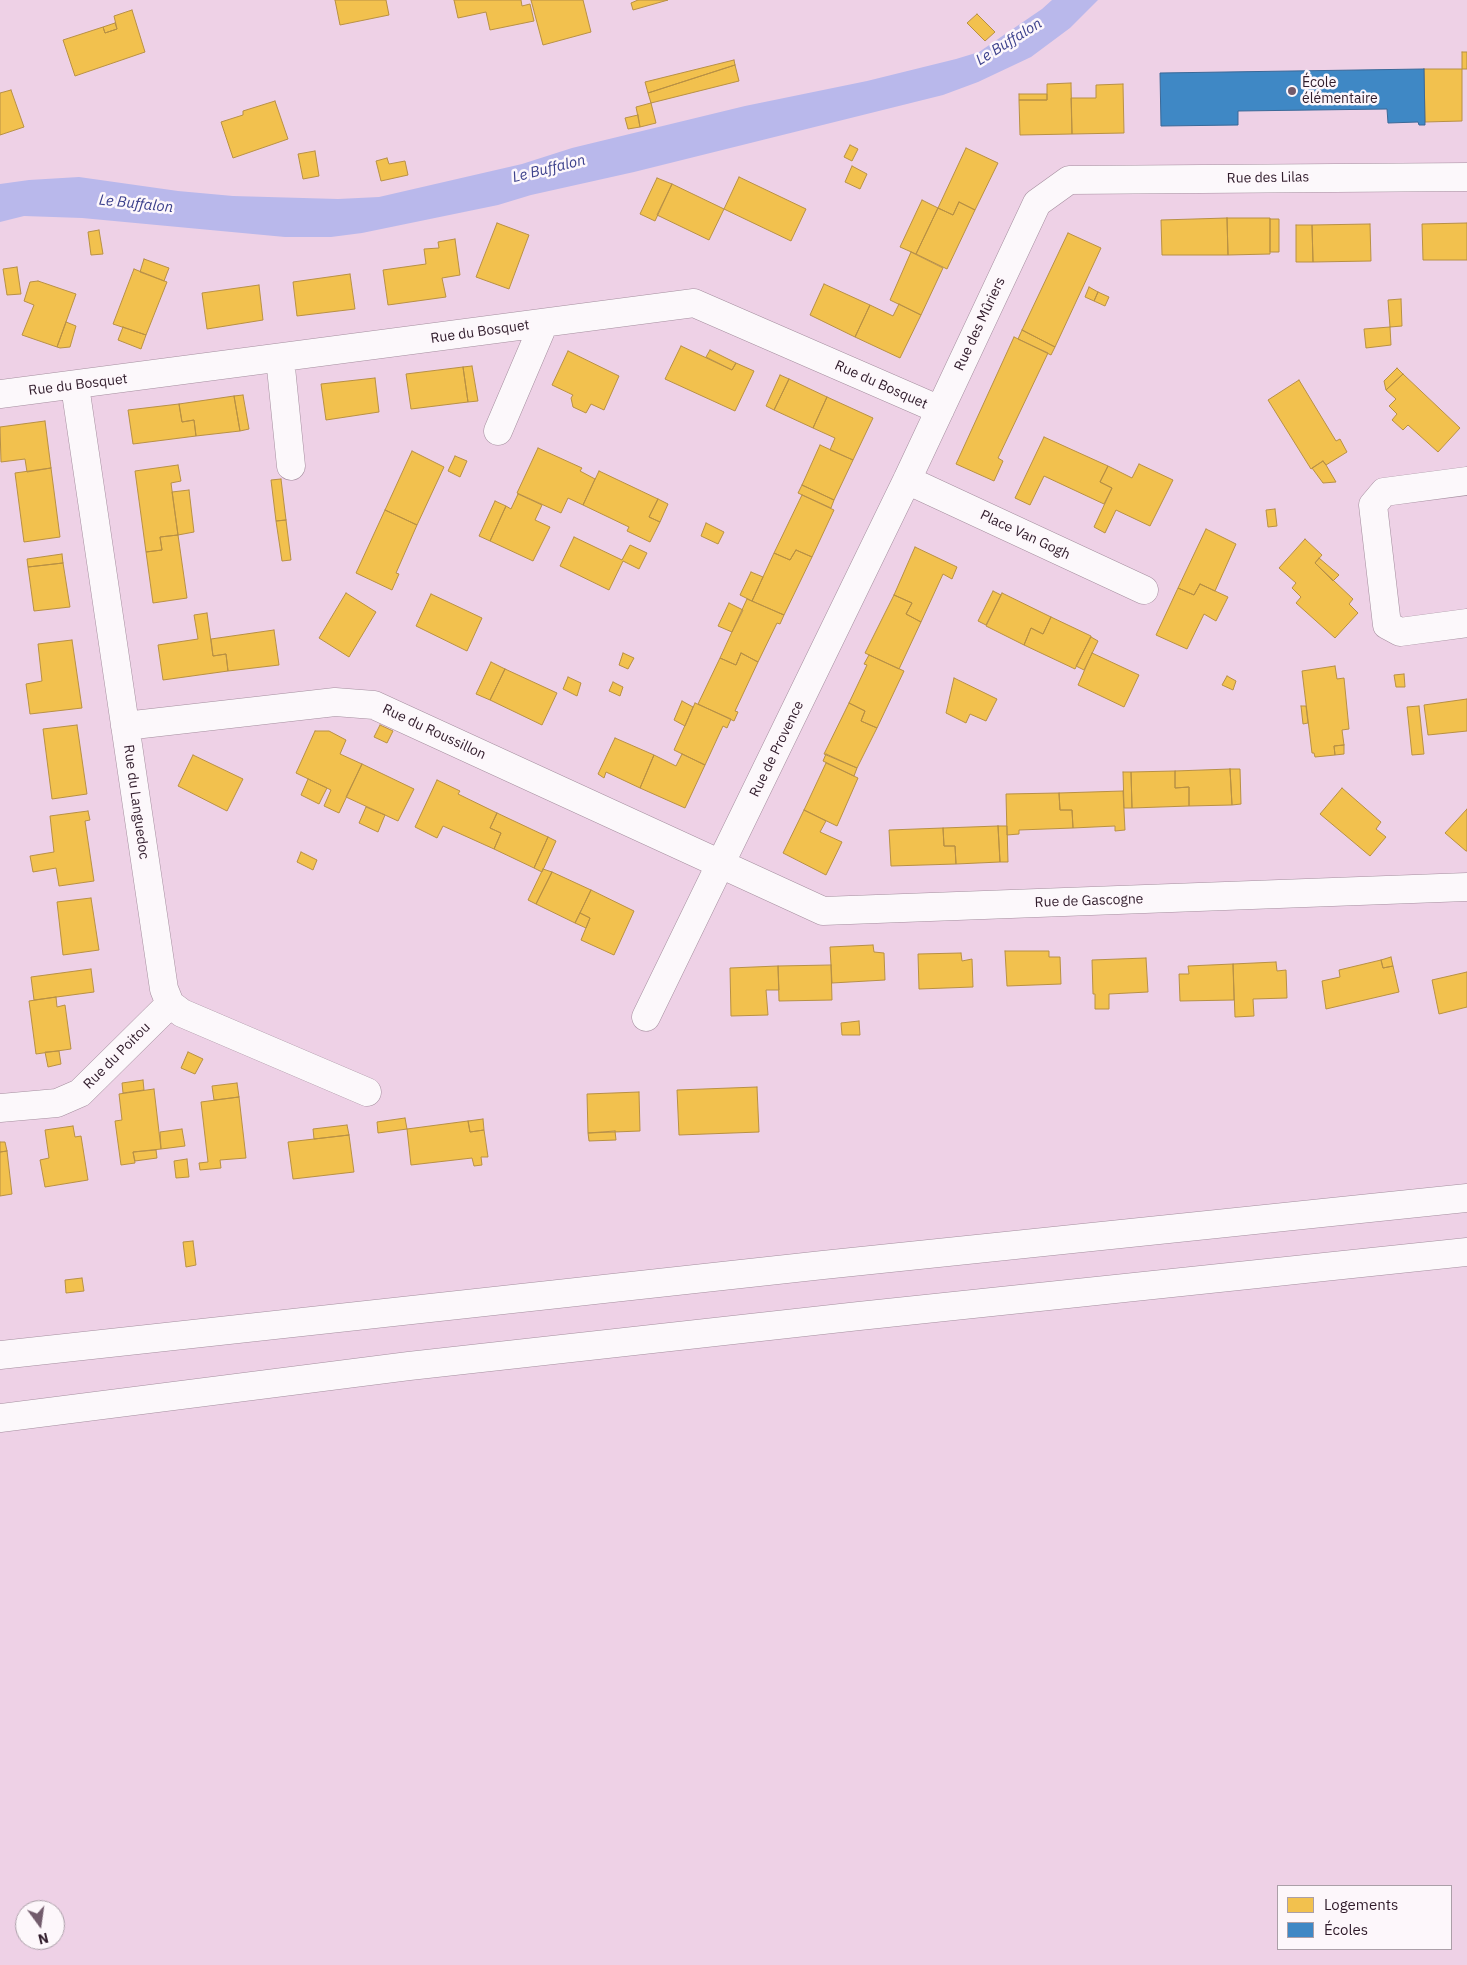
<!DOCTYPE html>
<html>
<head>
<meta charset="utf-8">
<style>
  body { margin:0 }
  #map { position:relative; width:1467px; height:1965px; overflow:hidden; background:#eed1e6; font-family:"IBM Plex Sans",sans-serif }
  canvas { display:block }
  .legend { position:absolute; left:1277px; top:1885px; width:175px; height:65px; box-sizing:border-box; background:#fdf7fb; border:1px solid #ab9fa8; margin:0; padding:6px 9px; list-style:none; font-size:15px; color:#301c2b }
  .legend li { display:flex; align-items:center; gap:10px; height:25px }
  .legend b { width:25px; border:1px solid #ab9fa8 }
  .north { position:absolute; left:15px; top:1900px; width:50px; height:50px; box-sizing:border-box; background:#fdf7fb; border:1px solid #ab9fa8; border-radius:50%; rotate:166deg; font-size:14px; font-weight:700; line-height:20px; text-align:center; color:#301c2b }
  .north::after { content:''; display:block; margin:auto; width:18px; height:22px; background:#725b6c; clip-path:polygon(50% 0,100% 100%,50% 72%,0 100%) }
</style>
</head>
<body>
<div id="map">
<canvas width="1467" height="1965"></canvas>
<ul class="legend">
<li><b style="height:14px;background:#f2c14e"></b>Logements</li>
<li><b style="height:14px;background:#3f88c5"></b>Écoles</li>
</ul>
<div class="north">N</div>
</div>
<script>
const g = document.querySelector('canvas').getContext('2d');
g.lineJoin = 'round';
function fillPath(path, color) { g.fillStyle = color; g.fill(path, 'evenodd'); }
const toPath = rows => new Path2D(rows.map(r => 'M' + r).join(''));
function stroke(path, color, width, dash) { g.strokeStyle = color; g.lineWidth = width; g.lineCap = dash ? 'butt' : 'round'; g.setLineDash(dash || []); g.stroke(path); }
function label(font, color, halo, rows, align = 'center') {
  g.font = font + ' "IBM Plex Sans",sans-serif'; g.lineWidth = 5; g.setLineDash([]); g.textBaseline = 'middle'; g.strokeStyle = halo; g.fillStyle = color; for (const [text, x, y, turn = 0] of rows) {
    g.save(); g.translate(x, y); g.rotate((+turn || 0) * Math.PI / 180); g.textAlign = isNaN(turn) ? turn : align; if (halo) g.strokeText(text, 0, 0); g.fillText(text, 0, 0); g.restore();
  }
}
fillPath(toPath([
  [1052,0,1098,0,1070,28,1031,57,978,82,943,95,634,172,531,195,498,205,362,233,331,237,285,237,82,218,24,216,0,222,0,184,29,180,79,177,178,191,233,196,338,199,379,197,522,164,572,148,745,106,867,81,956,59,979,52,1042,9]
]), '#b9b8eb');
const homes = toPath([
  [335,0,386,0,389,15,340,25,335,0],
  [454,0,521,0,522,6,530,4,534,21,490,30,486,12,458,18,454,0],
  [531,0,583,0,591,32,543,45,531,0],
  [638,0,668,0,633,10,631,3,638,0],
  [132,10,145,52,75,76,63,40,103,27,105,33,117,29,114,16,132,10],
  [977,14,995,32,985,41,967,23,977,14],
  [115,23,117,29,105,33,103,27,115,23],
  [1462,52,1467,52,1467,69,1462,69,1462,52],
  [734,60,735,65,648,93,645,82,734,60],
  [735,65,739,81,651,103,648,93,735,65],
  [1424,69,1462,69,1462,121,1425,122,1424,69],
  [1071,83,1072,134,1020,135,1019,100,1047,100,1047,84,1071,83],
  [1123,84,1124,133,1072,134,1071,98,1096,98,1096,85,1123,84],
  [11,90,24,127,0,135,0,93,11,90],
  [1019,94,1047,94,1047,100,1019,100,1019,94],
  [275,101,288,139,233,158,221,122,243,115,243,111,275,101],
  [651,103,656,123,640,127,636,107,651,103],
  [638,115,640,127,628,129,625,118,638,115],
  [850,145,858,149,852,161,844,157,850,145],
  [966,148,998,163,975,210,959,202,953,215,938,208,966,148],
  [315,151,319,176,303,179,298,154,315,151],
  [387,158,389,164,405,161,408,175,381,181,376,161,387,158],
  [852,166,867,174,860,189,845,182,852,166],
  [739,177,806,209,791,241,724,209,739,177],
  [657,178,672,184,655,221,640,214,657,178],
  [672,184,724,209,709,240,657,215,672,184],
  [922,200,938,208,916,254,900,247,922,200],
  [959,202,975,210,947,269,916,254,938,208,953,215,959,202],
  [1227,218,1270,218,1270,254,1228,255,1227,218],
  [1227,218,1228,255,1162,255,1161,220,1227,218],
  [1270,219,1279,219,1279,252,1270,252,1270,219],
  [497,223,529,235,509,289,476,277,497,223],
  [1467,223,1467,260,1423,260,1422,224,1467,223],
  [1370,224,1371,261,1313,262,1312,225,1370,224],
  [1296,225,1312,225,1313,262,1296,262,1296,225],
  [99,230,103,254,91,255,88,232,99,230],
  [1068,233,1101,248,1055,347,1022,330,1068,233],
  [455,239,460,275,442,278,446,297,388,305,383,270,426,264,424,249,439,248,438,242,455,239],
  [911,252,943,268,921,315,890,300,911,252],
  [144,259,169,268,164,281,140,272,144,259],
  [17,267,21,294,7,295,3,269,17,267],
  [134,269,167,282,146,335,113,324,134,269],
  [350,274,355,309,297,316,293,282,350,274],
  [38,281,76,294,57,347,22,335,34,305,24,301,30,282,38,281],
  [824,284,870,305,855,337,810,315,824,284],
  [259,285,263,320,207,329,202,293,259,285],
  [1089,287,1098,292,1094,301,1085,297,1089,287],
  [1098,292,1109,297,1105,306,1094,301,1098,292],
  [1401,299,1402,326,1390,327,1388,300,1401,299],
  [899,304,921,315,900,358,855,337,870,305,893,316,899,304],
  [66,322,76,326,70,347,60,348,57,347,66,322],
  [123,327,146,335,141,349,118,340,123,327],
  [1390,327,1391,345,1366,348,1364,329,1390,327],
  [1022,330,1055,347,1051,355,1018,339,1022,330],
  [1014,337,1048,353,998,458,1003,461,994,481,956,464,1014,337],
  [681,346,732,370,736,363,754,371,735,411,665,379,681,346],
  [710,350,736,363,732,370,706,357,710,350],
  [568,351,619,376,604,410,591,404,586,413,573,407,571,398,573,395,552,385,568,351],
  [472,366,478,401,468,402,463,367,472,366],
  [463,367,468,402,411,409,406,374,463,367],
  [1397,368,1403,374,1386,390,1384,381,1397,368],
  [1403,374,1460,428,1438,452,1408,425,1403,430,1392,420,1397,414,1389,406,1396,399,1386,390,1403,374],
  [780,375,789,379,774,410,766,406,780,375],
  [375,378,379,412,326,420,321,384,375,378],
  [789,379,827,397,813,428,774,410,789,379],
  [1299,380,1336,441,1340,439,1347,452,1326,465,1323,461,1311,469,1268,400,1299,380],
  [243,395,249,429,240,431,234,396,243,395],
  [234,396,240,431,196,436,194,420,182,422,179,404,234,396],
  [827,397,873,418,853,460,830,450,835,438,813,428,827,397],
  [179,404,182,422,194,420,196,436,133,444,128,410,179,404],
  [45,421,51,468,27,472,25,459,1,462,0,427,45,421],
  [1044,437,1108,466,1100,482,1112,488,1104,504,1044,476,1030,505,1015,498,1044,437],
  [820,445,853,460,834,500,802,485,820,445],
  [538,448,582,468,580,471,595,479,583,505,568,498,561,513,517,493,538,448],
  [412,451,444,467,417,525,385,510,412,451],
  [455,456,467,461,460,477,448,471,455,456],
  [1323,461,1326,465,1336,482,1323,483,1312,468,1323,461],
  [1139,464,1173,480,1150,526,1116,510,1105,533,1094,527,1112,488,1100,482,1108,466,1132,478,1139,464],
  [178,465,181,481,171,483,178,535,160,537,162,550,146,552,135,471,178,465],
  [51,468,60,537,24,542,15,473,51,468],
  [599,471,658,499,649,517,660,522,650,542,627,531,629,527,583,505,599,471],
  [281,479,286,520,276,521,271,480,281,479],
  [802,485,834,500,831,508,798,493,802,485],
  [189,490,194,532,178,535,172,492,189,490],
  [518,494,542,505,535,520,550,527,533,561,490,541,506,506,511,509,518,494],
  [802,495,834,510,812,557,796,550,790,560,774,553,802,495],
  [658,499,668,504,660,522,649,517,658,499],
  [495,501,506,506,490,541,479,536,495,501],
  [1275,509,1277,526,1268,527,1266,510,1275,509],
  [385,510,417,525,396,573,399,574,392,590,356,573,385,510],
  [286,520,291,560,282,561,276,521,286,520],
  [706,523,724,532,718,544,701,536,706,523],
  [1206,529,1236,544,1215,591,1200,584,1194,595,1178,588,1206,529],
  [178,535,187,598,153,603,146,552,162,550,160,537,178,535],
  [574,537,622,560,630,545,647,553,639,569,623,561,609,590,560,566,574,537],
  [1305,539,1322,555,1315,563,1353,599,1349,604,1358,613,1335,638,1296,603,1301,597,1292,588,1296,583,1279,568,1305,539],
  [915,547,957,567,952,579,943,574,921,622,906,614,912,603,894,595,915,547],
  [796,550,812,557,784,615,752,601,774,553,790,560,796,550],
  [62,554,63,563,28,567,27,559,62,554],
  [1319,558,1339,575,1333,581,1315,563,1319,558],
  [63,563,70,607,34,611,28,567,63,563],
  [751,572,763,577,752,601,740,595,751,572],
  [1200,584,1228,597,1216,621,1204,614,1187,649,1156,635,1178,588,1194,595,1200,584],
  [993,591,1001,595,986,625,978,621,993,591],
  [346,593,376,612,349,657,319,638,346,593],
  [1002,593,1051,617,1043,634,1031,628,1024,645,986,626,1002,593],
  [431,594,482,618,467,651,416,626,431,594],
  [894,595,912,603,906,614,921,622,899,669,865,653,894,595],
  [747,599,784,615,780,624,777,623,758,662,741,653,736,665,720,658,747,599],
  [729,603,743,610,732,632,718,626,729,603],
  [207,613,213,656,226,654,228,671,163,680,158,645,198,639,194,615,207,613],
  [1051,617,1091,636,1075,669,1024,645,1031,628,1043,634,1051,617],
  [274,630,279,665,228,671,226,654,213,656,211,639,274,630],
  [1091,637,1098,641,1084,670,1076,666,1091,637],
  [72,640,82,708,30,714,26,684,42,681,38,644,72,640],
  [623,653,634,658,628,669,619,665,623,653],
  [741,653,758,662,735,711,738,712,734,721,698,704,720,658,736,665,741,653],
  [1092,653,1139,675,1124,707,1078,685,1092,653],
  [869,655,904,671,877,728,861,721,865,711,849,703,867,665,864,664,869,655],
  [491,662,505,669,490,700,476,694,491,662],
  [1335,666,1337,679,1344,678,1349,729,1342,730,1344,745,1334,746,1335,755,1315,757,1314,753,1312,753,1302,671,1335,666],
  [505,669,557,693,542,725,490,700,505,669],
  [1404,674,1405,687,1396,687,1394,675,1404,674],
  [1227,676,1236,681,1233,690,1222,685,1227,676],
  [568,677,581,683,577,696,563,689,568,677],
  [954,678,997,699,986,721,970,714,966,723,946,713,954,678],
  [613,682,623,687,620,696,609,691,613,682],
  [1467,699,1467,731,1428,735,1424,705,1467,699],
  [682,701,693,707,685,726,674,720,682,701],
  [695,703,731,719,727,728,723,726,705,765,674,750,695,703],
  [849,703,865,711,861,721,877,728,857,768,824,754,849,703],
  [1301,706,1306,706,1308,723,1303,724,1301,706],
  [1419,706,1424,754,1412,755,1407,707,1419,706],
  [77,725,87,794,52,799,43,729,77,725],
  [380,725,393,731,387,743,374,737,380,725],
  [315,731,329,731,346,740,340,754,362,764,339,813,324,806,331,790,296,773,315,731],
  [615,738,654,755,640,788,606,772,604,778,598,774,615,738],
  [1344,745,1344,754,1335,755,1334,746,1344,745],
  [682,754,705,765,685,808,640,788,654,755,676,766,682,754],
  [826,754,857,768,854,776,823,761,826,754],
  [193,755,243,779,227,811,178,786,193,755],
  [826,763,858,778,837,826,804,810,826,763],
  [362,764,414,789,398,821,346,797,362,764],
  [1230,769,1240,769,1241,804,1232,805,1230,769],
  [1230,769,1232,805,1189,806,1189,787,1175,788,1175,771,1230,769],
  [1175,771,1175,788,1189,787,1189,806,1132,808,1131,772,1175,771],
  [1123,772,1131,772,1132,808,1124,808,1123,772],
  [308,779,327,788,319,804,301,795,308,779],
  [437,780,460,791,458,794,497,813,490,828,501,833,494,849,443,826,437,838,415,827,437,780],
  [1342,788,1381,822,1376,829,1386,837,1370,856,1320,814,1342,788],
  [1123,791,1125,830,1115,831,1115,826,1073,828,1072,810,1060,810,1059,793,1123,791],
  [1059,793,1060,810,1072,810,1073,828,1019,830,1019,834,1007,835,1006,794,1059,793],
  [366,807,385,815,378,832,359,823,366,807],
  [1467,809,1467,851,1466,851,1445,833,1467,809],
  [804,810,826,821,820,832,842,842,826,875,783,853,804,810],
  [88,811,90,820,85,821,94,881,59,886,56,868,33,872,30,856,54,852,50,816,88,811],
  [497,813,548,837,534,868,494,849,501,833,490,828,497,813],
  [998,826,1007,826,1008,862,1000,862,998,826],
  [998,826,1000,862,956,864,955,846,944,846,943,828,998,826],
  [943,828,944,846,955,846,956,864,891,866,889,830,943,828],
  [548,837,556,841,542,872,534,868,548,837],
  [301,852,317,860,313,870,297,862,301,852],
  [543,869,552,872,536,904,528,900,543,869],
  [552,872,591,890,575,923,536,904,552,872],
  [591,890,634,911,614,955,581,940,590,918,580,913,591,890],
  [91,898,99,950,63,955,57,902,91,898],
  [580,913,590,918,586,928,575,923,580,913],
  [873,945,874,952,884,953,885,980,832,983,830,947,873,945],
  [1005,951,1049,951,1049,957,1060,957,1061,984,1007,986,1005,951],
  [961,953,962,961,972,959,973,987,919,989,918,954,961,953],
  [1391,957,1393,966,1383,968,1381,960,1391,957],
  [1146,958,1148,992,1109,994,1109,1009,1095,1009,1095,994,1093,994,1092,960,1146,958],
  [1381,960,1383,968,1393,966,1399,992,1326,1009,1322,981,1340,977,1339,970,1381,960],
  [1276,962,1277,971,1286,970,1287,998,1253,999,1254,1016,1235,1017,1233,964,1276,962],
  [1233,964,1234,1000,1180,1001,1179,974,1189,974,1188,966,1233,964],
  [831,965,832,1000,779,1001,778,966,831,965],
  [778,966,779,990,766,990,768,1015,731,1016,730,968,778,966],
  [91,969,94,992,34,1000,31,977,91,969],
  [1467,972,1467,1007,1439,1014,1432,980,1467,972],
  [56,997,57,1007,65,1005,71,1049,36,1054,29,1001,56,997],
  [859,1021,860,1035,842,1035,841,1023,859,1021],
  [59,1051,61,1064,48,1067,45,1052,59,1051],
  [188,1052,203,1059,195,1074,181,1068,188,1052],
  [143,1080,144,1090,123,1093,122,1083,143,1080],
  [237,1083,239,1097,214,1100,212,1086,237,1083],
  [757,1087,759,1132,679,1135,677,1090,757,1087],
  [154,1089,161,1149,133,1152,135,1163,121,1165,115,1121,122,1120,119,1094,154,1089],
  [639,1092,640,1131,588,1133,587,1094,639,1092],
  [239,1097,246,1158,220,1160,221,1168,200,1170,199,1163,208,1162,201,1102,239,1097],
  [405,1118,407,1129,378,1133,377,1122,405,1118],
  [483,1119,484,1130,470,1132,468,1121,483,1119],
  [468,1121,470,1132,484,1130,488,1157,481,1157,482,1165,474,1166,472,1158,411,1165,407,1129,468,1121],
  [347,1125,349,1135,314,1139,313,1129,347,1125],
  [73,1126,75,1137,81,1136,88,1180,45,1187,40,1160,49,1158,45,1130,73,1126],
  [182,1129,185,1146,161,1149,160,1132,182,1129],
  [615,1131,616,1140,589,1141,588,1133,615,1131],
  [349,1135,354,1172,293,1179,288,1142,349,1135],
  [0,1142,5,1142,7,1151,0,1152,0,1142],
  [156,1150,157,1158,135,1161,133,1152,156,1150],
  [7,1151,12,1194,0,1196,0,1152,7,1151],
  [187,1159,189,1177,176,1178,174,1161,187,1159],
  [193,1241,196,1265,186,1267,183,1242,193,1241],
  [82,1278,84,1291,66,1293,65,1280,82,1278]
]);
fillPath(homes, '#f2c14e');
stroke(homes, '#b89044', 1);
const schools = toPath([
  [1424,69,1425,125,1419,125,1418,122,1388,123,1387,109,1238,111,1238,125,1161,126,1160,73,1424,69]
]);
fillPath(schools, '#3f88c5');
stroke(schools, '#3a6897', 1);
const minor = toPath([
  [280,358,291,466],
  [75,386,164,989,170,1004,182,1013,367,1092],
  [0,394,694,303,940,410],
  [498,431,544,323],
  [907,480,1144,590],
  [1467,481,1384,492,1373,505,1387,625,1400,632,1467,623],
  [125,726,335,702,374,705,823,911,1467,887],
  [646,1017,907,480,1037,203,1069,180,1467,177],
  [0,1108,57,1103,80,1093,170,1004]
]);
const major = toPath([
  [0,1355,823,1265,1467,1198],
  [0,1418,409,1366,859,1316,1467,1252]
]);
stroke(minor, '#a48e9e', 29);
stroke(major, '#a48e9e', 29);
stroke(minor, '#fcf8fb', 28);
stroke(major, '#fcf8fb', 28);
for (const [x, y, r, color] of [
  [1292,91,5,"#725b6c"]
]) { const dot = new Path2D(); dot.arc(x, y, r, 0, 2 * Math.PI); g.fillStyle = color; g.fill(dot); stroke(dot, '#fdf7fb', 2); }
label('14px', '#301c2b', '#fdf7fb', [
  ["École",1302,83],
  ["élémentaire",1302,99]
], 'left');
label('14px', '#301c2b', '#fdf7fb', [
  ["Rue des Lilas",1268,178,-1],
  ["Rue des Mûriers",980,324,-65],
  ["Rue du Bosquet",480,332,-8],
  ["Rue du Bosquet",78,385,-7],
  ["Rue du Bosquet",881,385,24],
  ["Place Van Gogh",1025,535,25],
  ["Rue du Roussillon",434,732,25],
  ["Rue de Provence",777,749,-64],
  ["Rue du Languedoc",136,802,82],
  ["Rue de Gascogne",1089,901,-2],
  ["Rue du Poitou",117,1056,-45]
]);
label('italic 15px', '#3c418c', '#fdf7fb', [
  ["Le Buffalon",1009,42,-32],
  ["Le Buffalon",549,169,-14],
  ["Le Buffalon",136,204,6]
]);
</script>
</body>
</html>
